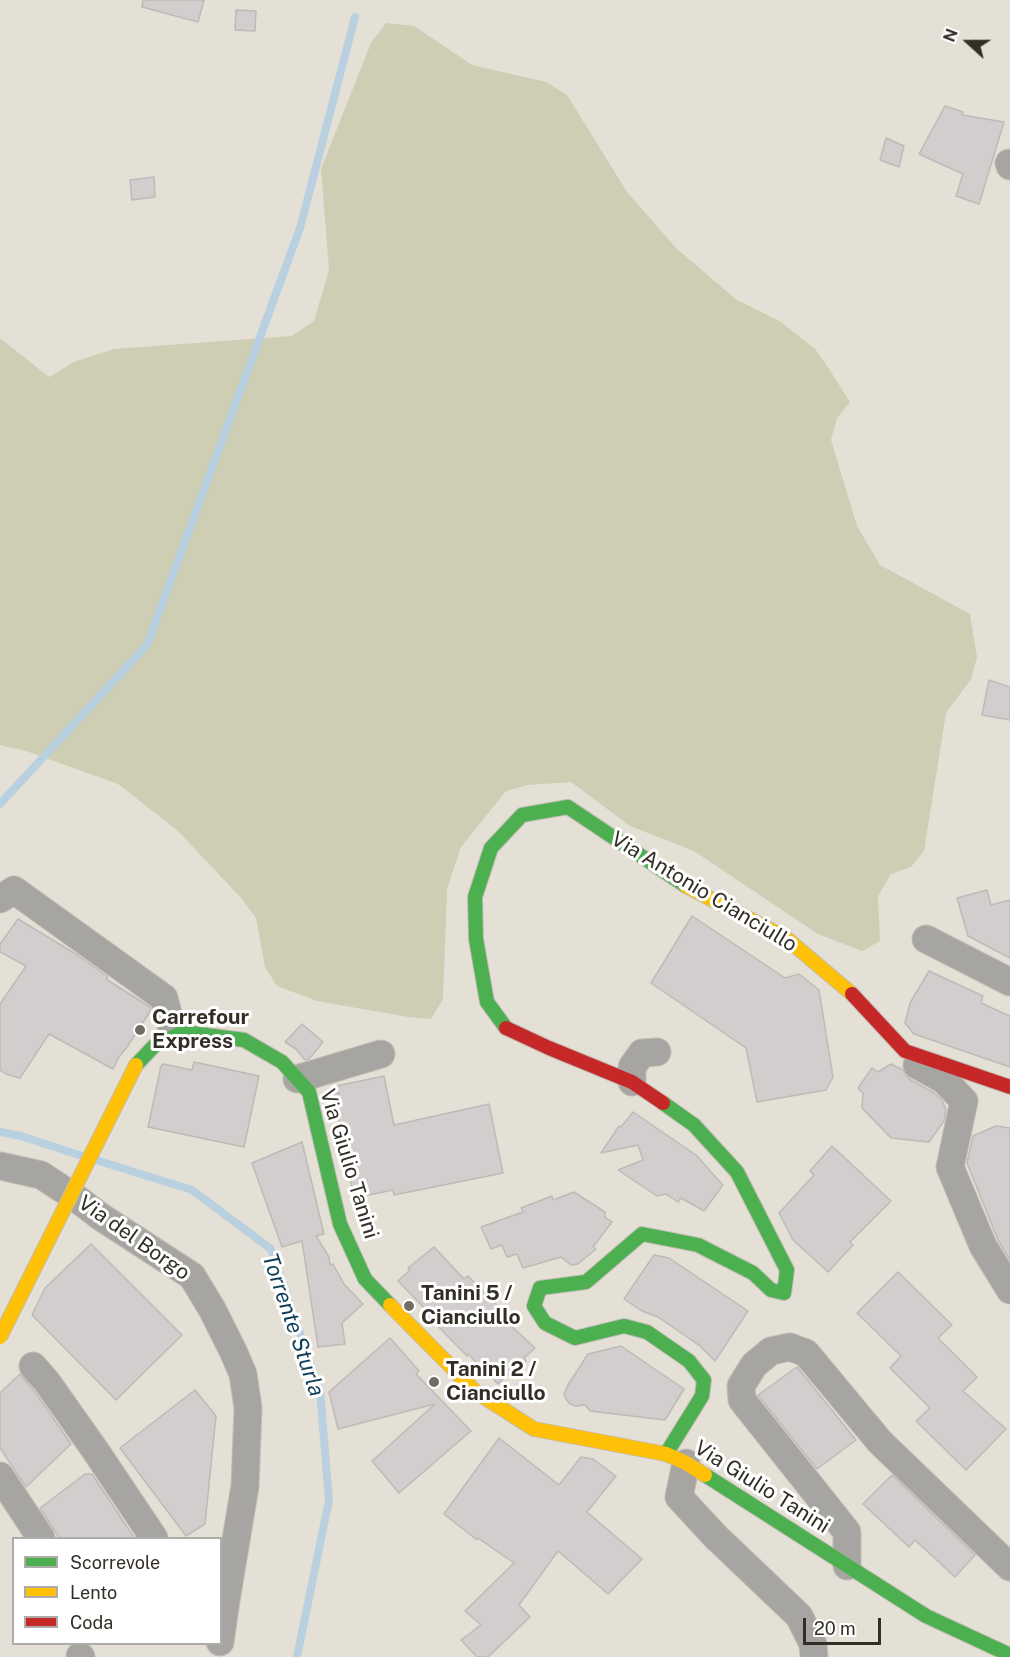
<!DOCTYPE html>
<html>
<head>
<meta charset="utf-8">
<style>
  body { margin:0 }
  #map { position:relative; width:1010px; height:1657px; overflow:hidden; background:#e5e0d5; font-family:"Public Sans",sans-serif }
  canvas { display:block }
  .legend { position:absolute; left:12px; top:1537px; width:210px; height:108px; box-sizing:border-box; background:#fff; border:2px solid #adaca9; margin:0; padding:8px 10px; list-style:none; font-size:18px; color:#332f27 }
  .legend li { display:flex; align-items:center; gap:12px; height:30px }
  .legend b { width:30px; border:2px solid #adaca9 }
  .north { position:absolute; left:938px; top:12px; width:60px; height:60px; -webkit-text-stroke:4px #fff; paint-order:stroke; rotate:291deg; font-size:16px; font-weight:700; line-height:24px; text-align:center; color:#332f27 }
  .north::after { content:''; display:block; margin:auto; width:21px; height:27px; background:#332f27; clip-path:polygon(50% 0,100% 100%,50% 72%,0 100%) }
  .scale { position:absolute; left:803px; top:1618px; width:78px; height:27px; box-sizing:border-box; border:3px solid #332f27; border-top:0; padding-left:8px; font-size:18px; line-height:21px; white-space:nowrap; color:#332f27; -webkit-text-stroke:4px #fff; paint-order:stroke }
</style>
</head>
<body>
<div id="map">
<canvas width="1010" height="1657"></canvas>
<ul class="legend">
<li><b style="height:8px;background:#4caf50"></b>Scorrevole</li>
<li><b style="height:8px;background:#ffc107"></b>Lento</li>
<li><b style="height:8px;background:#c62828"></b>Coda</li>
</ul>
<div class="north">N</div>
<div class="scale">20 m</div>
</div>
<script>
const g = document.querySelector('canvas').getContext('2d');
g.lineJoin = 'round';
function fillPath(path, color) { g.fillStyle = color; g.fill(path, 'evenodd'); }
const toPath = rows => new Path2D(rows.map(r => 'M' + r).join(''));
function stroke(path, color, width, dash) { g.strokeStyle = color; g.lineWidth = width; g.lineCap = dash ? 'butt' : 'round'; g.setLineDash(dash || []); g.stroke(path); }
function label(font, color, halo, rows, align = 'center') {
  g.font = font + ' "Public Sans",sans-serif'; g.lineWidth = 6; g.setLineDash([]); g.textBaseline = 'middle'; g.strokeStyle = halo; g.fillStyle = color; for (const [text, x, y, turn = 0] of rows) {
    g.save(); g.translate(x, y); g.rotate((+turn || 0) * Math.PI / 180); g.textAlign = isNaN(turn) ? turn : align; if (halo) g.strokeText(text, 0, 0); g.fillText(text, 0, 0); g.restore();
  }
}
fillPath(toPath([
  [386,23,414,26,472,65,546,82,567,95,627,192,677,249,737,300,781,322,816,350,829,369,850,402,837,418,831,440,857,526,880,565,970,614,977,657,971,679,946,713,924,851,911,867,891,874,878,896,880,941,862,951,818,934,694,851,630,826,571,782,528,785,506,791,461,847,447,889,443,999,431,1019,408,1017,317,1001,277,986,265,967,256,918,242,899,178,831,118,784,26,751,0,745,0,338,49,377,74,362,114,349,292,336,314,321,329,270,321,169,371,43]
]), '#cdceb3');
stroke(toPath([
  [0,804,147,645,300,228,355,17],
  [0,1132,21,1136,82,1156],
  [96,1160,192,1190,271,1249,320,1391,329,1500,297,1657]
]), '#b8d0df', 8);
const building = toPath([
  [143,0,204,0,198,22,142,7,143,0],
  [236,10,256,11,255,31,235,30,236,10],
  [945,106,963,112,962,115,1004,122,979,204,956,196,963,174,919,154,945,106],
  [886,138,904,146,899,167,880,160,886,138],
  [154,177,155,197,132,200,130,180,154,177],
  [989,680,1010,687,1010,720,982,715,989,680],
  [987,890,991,905,1010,900,1010,958,968,936,957,898,987,890],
  [692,916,785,978,799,974,819,990,833,1077,826,1090,757,1102,746,1048,651,983,692,916],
  [18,919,76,954,108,977,106,979,150,1007,151,1010,127,1047,119,1057,113,1069,49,1034,20,1078,6,1074,0,1070,0,1004,26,966,0,952,0,944,18,919],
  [929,971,983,996,981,1003,1010,1016,1010,1067,923,1037,914,1034,905,1023,910,1003,929,971],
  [302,1024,323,1042,309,1059,305,1060,296,1049,285,1042,302,1024],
  [194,1062,259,1076,244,1147,148,1127,161,1066,163,1064,192,1070,194,1062],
  [891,1064,903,1070,909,1079,934,1093,942,1100,946,1110,944,1121,929,1142,891,1138,862,1108,863,1093,858,1088,872,1068,878,1072,891,1064],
  [384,1076,394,1125,489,1104,503,1173,394,1195,393,1190,354,1198,334,1093,340,1094,332,1087,384,1076],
  [633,1112,696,1155,721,1183,723,1185,704,1211,681,1198,678,1202,666,1194,657,1196,618,1170,643,1160,638,1145,601,1153,619,1126,621,1127,633,1112],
  [996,1126,1010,1128,1010,1260,998,1240,967,1163,973,1136,996,1126],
  [302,1142,324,1234,316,1236,329,1257,330,1265,333,1264,344,1284,363,1304,342,1323,345,1344,318,1347,302,1241,282,1247,252,1163,302,1142],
  [832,1146,891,1201,850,1242,853,1245,828,1272,793,1240,779,1213,814,1175,810,1171,832,1146],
  [574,1192,605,1212,605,1217,612,1222,593,1247,596,1249,578,1264,571,1265,561,1257,523,1268,517,1254,507,1257,502,1245,491,1249,481,1227,523,1212,521,1208,552,1196,553,1200,574,1192],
  [91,1244,182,1335,116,1400,32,1315,45,1288,91,1244],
  [434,1247,464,1279,468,1276,507,1315,504,1319,535,1348,524,1358,526,1361,510,1377,508,1374,498,1384,468,1354,467,1356,424,1312,427,1311,398,1281,410,1270,408,1268,434,1247],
  [654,1255,669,1258,748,1311,715,1361,700,1346,658,1317,642,1311,624,1299,654,1255],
  [898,1272,952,1325,938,1338,977,1377,963,1391,1006,1429,966,1470,916,1421,930,1408,890,1368,901,1356,857,1313,898,1272],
  [390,1338,419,1371,416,1374,471,1431,399,1493,372,1461,435,1404,338,1429,329,1392,390,1338],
  [621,1346,684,1389,665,1420,590,1411,585,1405,576,1406,570,1404,566,1399,564,1394,568,1385,588,1354,621,1346],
  [797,1367,856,1440,817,1469,758,1395,797,1367],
  [20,1374,35,1392,71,1444,26,1487,0,1448,0,1393,20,1374],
  [195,1390,216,1416,205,1524,186,1536,120,1448,195,1390],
  [499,1438,559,1485,581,1457,593,1459,616,1476,587,1512,642,1559,608,1594,558,1551,519,1605,530,1617,488,1657,477,1657,461,1640,481,1625,465,1611,514,1563,478,1538,477,1540,444,1514,499,1438],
  [85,1474,92,1474,135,1539,60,1539,40,1508,85,1474],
  [892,1475,975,1555,955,1577,915,1540,909,1547,863,1504,892,1475]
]);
fillPath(building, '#d1cecd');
stroke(building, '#bdbab8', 1.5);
const street = toPath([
  [1009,163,1010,166],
  [0,899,14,890,164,998,174,1036],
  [926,939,1010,982],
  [917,1065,944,1080,964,1101,950,1167,983,1246,1010,1290],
  [297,1079,381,1054],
  [632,1082,632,1067,642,1053,657,1052],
  [0,1166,41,1175,76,1198,101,1217,192,1276,212,1309,233,1351,243,1374,248,1408,245,1486,226,1600,220,1642],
  [33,1366,47,1382,95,1450,154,1538],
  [686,1463,679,1497,715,1536,799,1616,813,1644,814,1657],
  [0,1476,41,1538],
  [847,1566,847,1532,742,1400,741,1386,754,1365,771,1351,790,1347,806,1353,880,1442,1010,1567],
  [80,1656,81,1657]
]);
const fast = toPath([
  [506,1028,487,1002,476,939,475,897,491,848,522,815,568,807,686,886],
  [136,1065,155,1045,183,1032,244,1040,282,1062,309,1092,340,1224,365,1279,390,1305],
  [663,1103,694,1125,737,1172,787,1270,784,1293,771,1290,753,1273,698,1245,642,1234,586,1282,540,1288,534,1306,545,1323,575,1338,624,1326,647,1332,689,1361,704,1380,702,1396,666,1454],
  [705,1475,926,1616,1010,1655]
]);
const slow = toPath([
  [686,886,786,938,852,994],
  [390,1305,476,1392,534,1429,666,1454,686,1463,705,1475]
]);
const jam = toPath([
  [852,994,905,1051,1010,1087],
  [506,1028,549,1048,632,1082,663,1103]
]);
stroke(street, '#c0bcb4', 29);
stroke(fast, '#c0bcb4', 16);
stroke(slow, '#c0bcb4', 16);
stroke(jam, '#c0bcb4', 16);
stroke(street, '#a7a5a1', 27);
stroke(fast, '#4caf50', 14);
stroke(slow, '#ffc107', 14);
stroke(jam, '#c62828', 14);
const slowBridge = toPath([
  [0,1337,136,1065]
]);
stroke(slowBridge, '#c0bcb4', 16, []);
stroke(slowBridge, '#ffc107', 14);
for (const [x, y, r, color] of [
  [140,1030,6,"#716d64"],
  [409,1306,6,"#716d64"],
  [434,1382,6,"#716d64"]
]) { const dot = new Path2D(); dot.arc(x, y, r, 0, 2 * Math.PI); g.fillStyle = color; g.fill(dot); stroke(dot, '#fff', 2); }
label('21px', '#332f27', '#fff', [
  ["Via Antonio Cianciullo",704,892,31],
  ["Via Giulio Tanini",349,1164,73],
  ["Via del Borgo",134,1238,35],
  ["Via Giulio Tanini",762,1487,32]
]);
label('bold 21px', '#332f27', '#fff', [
  ["Carrefour",152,1018],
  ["Express",152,1042],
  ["Tanini 5 /",421,1294],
  ["Cianciullo",421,1318],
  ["Tanini 2 /",446,1370],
  ["Cianciullo",446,1394]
], 'left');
label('italic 22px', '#0d3d57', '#fff', [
  ["Torrente Sturla",293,1325,71]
]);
</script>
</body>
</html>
